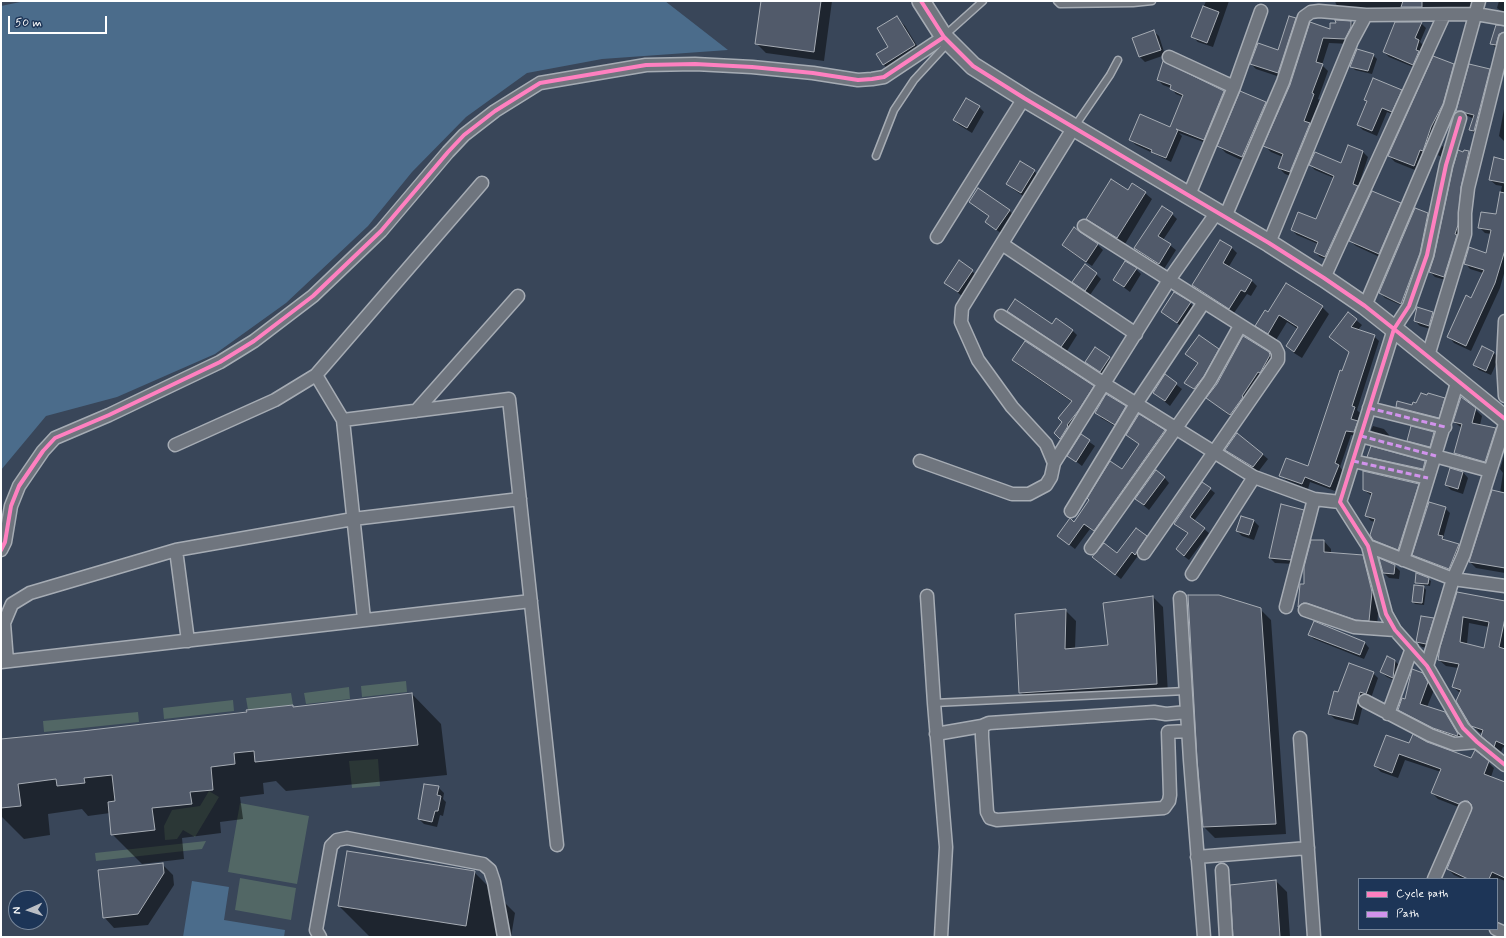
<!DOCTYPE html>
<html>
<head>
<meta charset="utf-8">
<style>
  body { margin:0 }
  #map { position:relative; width:1506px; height:938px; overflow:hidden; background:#394659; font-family:Mynerve,sans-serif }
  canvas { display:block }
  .frame { position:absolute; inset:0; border:2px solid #fff; pointer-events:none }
  .legend { position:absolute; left:1358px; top:878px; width:140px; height:52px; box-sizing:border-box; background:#1d3557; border:1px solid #77869a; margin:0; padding:5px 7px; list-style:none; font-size:12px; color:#fff }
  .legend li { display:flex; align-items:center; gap:8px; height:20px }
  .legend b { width:20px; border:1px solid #77869a }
  .north { position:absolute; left:8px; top:890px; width:40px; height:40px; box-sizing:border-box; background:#1d3557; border:1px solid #77869a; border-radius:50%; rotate:267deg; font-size:11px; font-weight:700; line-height:16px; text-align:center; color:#fff }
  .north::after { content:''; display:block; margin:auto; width:14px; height:18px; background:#babec5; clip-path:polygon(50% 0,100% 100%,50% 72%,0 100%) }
  .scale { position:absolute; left:8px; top:16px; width:99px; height:18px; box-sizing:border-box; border:2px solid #fff; border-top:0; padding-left:5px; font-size:12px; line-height:14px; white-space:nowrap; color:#fff; -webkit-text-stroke:3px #1d3557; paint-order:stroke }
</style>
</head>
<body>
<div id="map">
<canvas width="1506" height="938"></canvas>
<div class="frame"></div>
<ul class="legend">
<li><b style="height:5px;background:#ff80c0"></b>Cycle path</li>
<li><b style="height:5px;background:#d193ec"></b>Path</li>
</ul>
<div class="north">N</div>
<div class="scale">50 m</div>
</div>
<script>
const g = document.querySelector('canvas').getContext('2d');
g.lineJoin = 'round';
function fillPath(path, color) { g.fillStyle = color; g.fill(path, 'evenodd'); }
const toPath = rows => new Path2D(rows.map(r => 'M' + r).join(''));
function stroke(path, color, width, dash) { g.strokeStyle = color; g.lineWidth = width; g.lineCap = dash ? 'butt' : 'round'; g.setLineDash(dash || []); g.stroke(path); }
fillPath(toPath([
  [406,681,407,692,362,697,361,686],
  [349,687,350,699,306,704,304,693],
  [291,693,293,705,248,710,246,698],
  [233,700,234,711,164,719,163,708],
  [138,712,139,722,44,732,43,721],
  [378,759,380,786,352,788,349,761],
  [209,791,219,797,195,837,183,830,177,839,165,840,164,826,172,810,200,806],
  [240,803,309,816,297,884,228,872],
  [206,841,202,849,96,861,95,853],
  [240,878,296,888,291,920,235,910]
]), '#526765');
fillPath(toPath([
  [25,1,665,1,728,50,602,59,527,73,466,117,412,172,368,226,286,303,215,354,117,397,46,416,1,470,1,6],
  [192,881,229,887,224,920,285,930,284,937,183,937]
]), '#4b6c8b');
fillPath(toPath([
  [762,1,832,1,824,61,766,53,756,43],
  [1206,1,1229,1,1213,47,1198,42,1192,36],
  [1335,1,1475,1,1475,11,1341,10,1336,4],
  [1499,1,1505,1,1505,14,1497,8],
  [897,18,905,26,922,54,891,72,883,64,890,47],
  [1295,19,1300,24,1283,78,1256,69,1251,64,1279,51],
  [1351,22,1357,28,1351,44,1329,43,1322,65,1328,71,1318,99,1320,100,1310,125,1315,130,1296,178,1285,174,1279,168,1283,157,1271,152,1265,146,1291,85,1311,24,1331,30],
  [1421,23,1426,28,1420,42,1424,46,1418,69,1389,57,1384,52],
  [1496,26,1505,27,1505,39,1501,49,1496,48,1491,43],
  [1153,31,1159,36,1165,55,1145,62,1140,57,1133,38],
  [1373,55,1377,59,1372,74,1355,70,1351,66],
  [1453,65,1460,71,1420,172,1395,162,1389,156],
  [1470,66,1489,70,1495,75,1476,135,1471,130,1474,119,1468,116,1463,116,1458,111],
  [1158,80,1224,92,1229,97,1209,144,1179,133,1182,136,1171,162,1136,145,1130,140,1171,128,1183,97,1176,94,1171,88,1163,85],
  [1401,91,1406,96,1397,116,1387,112,1377,136,1363,130,1358,125,1367,102,1365,100],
  [1241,93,1266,103,1273,110,1250,164,1226,153,1219,146],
  [1505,104,1505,142,1499,136],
  [979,107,984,112,972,133,959,125,954,120],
  [1349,146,1363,152,1368,157,1358,187,1362,192,1331,261,1320,257,1315,252,1318,244,1297,235,1292,230,1316,220,1334,178,1315,170,1310,165,1341,164],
  [1442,146,1446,148,1443,158,1438,155],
  [1464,151,1469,152,1474,157,1462,230,1449,281,1435,277,1430,272],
  [1505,161,1505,270,1500,288,1471,351,1454,343,1449,337,1472,299,1483,273,1470,269,1465,263,1487,254,1491,234,1485,233,1479,227,1496,215,1502,186,1496,185,1490,180],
  [1034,171,1039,176,1026,198,1013,189,1008,184],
  [1129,191,1145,193,1152,199,1125,244,1095,226,1088,219],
  [970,202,1009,210,1014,216,1002,234,986,222,990,217],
  [1400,203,1405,209,1384,259,1356,246,1350,241],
  [1172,214,1177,219,1163,240,1176,250,1164,269,1140,254,1135,248],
  [1428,214,1433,219,1407,308,1385,298,1380,293],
  [1079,233,1098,245,1103,250,1092,266,1068,250,1063,245],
  [1220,242,1232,248,1237,253,1228,268,1251,280,1257,286,1251,296,1247,294,1234,313,1198,290,1193,285],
  [959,262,978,276,963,297,945,282],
  [1136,269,1141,274,1130,292,1114,280],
  [1096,274,1101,279,1090,295,1074,282],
  [1190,303,1195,308,1182,327,1162,311],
  [1322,307,1329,314,1302,358,1294,353,1287,346,1298,329,1287,322,1276,340,1264,333,1257,326,1268,314],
  [1008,311,1052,326,1072,330,1077,335,1067,351,1013,316],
  [1433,313,1438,318,1434,330,1420,326,1415,321],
  [1356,320,1362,325,1358,330,1374,336,1379,341,1357,410,1360,413,1357,422,1362,427,1359,436,1351,435,1340,467,1343,471,1335,491,1310,482,1308,489,1286,480,1281,475,1309,468,1350,353,1336,342],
  [1482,348,1494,353,1499,358,1491,375,1479,370,1474,365],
  [1095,349,1114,363,1106,377,1086,362],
  [1218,350,1223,355,1200,394,1186,383,1198,364,1187,354],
  [1269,353,1275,360,1236,421,1208,398],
  [1013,360,1093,387,1098,392,1066,443,1060,438,1064,422,1072,402,1018,365],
  [1165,376,1182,389,1170,406,1154,393],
  [1444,399,1449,404,1444,422,1402,412,1397,407,1412,407],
  [1125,407,1130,412,1120,429,1101,418,1096,412],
  [1475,409,1482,416,1480,425,1495,429,1502,435,1492,468,1461,460,1455,453,1462,428,1454,422],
  [1139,415,1164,431,1170,436,1099,535,1090,529,1075,549,1058,536,1074,523,1122,470,1140,445,1127,435],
  [1373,426,1384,429,1389,435,1388,439,1376,436,1371,430],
  [1412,427,1434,433,1438,437,1434,450,1412,444,1408,440],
  [1081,436,1095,446,1082,466,1069,456],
  [1371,448,1425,462,1430,467,1428,473,1373,461,1369,456],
  [1226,450,1262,454,1268,459,1258,472,1231,455],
  [1505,452,1505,573,1476,568,1470,562,1500,493,1503,473,1500,469],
  [1463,472,1468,478,1463,494,1451,490,1446,485],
  [1164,477,1169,483,1149,510,1136,499],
  [1418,484,1423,490,1403,554,1379,545,1374,539,1376,522,1371,521,1366,515,1372,496,1364,490],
  [1210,489,1215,493,1194,521,1209,533,1189,560,1181,554,1188,534,1175,524],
  [1445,508,1450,513,1443,538,1446,541,1459,545,1463,550,1454,573,1418,560,1413,555],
  [1303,510,1308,516,1296,564,1275,563,1270,558],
  [1242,517,1254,521,1259,526,1254,540,1242,536,1237,531],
  [1146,537,1151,542,1140,559,1137,557,1121,579,1093,557,1118,554],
  [1324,541,1331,549,1331,553,1362,556,1370,563,1379,600,1377,627,1306,614,1299,607,1301,585,1304,585],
  [1395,566,1400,571,1399,579,1389,578,1384,573],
  [1428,579,1431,581,1430,586,1418,584,1416,582],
  [1424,587,1426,590,1424,605,1415,604,1413,602],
  [1458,593,1505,602,1505,748,1503,747,1501,752,1489,742,1483,734,1479,732,1470,723,1460,693,1453,687,1458,668,1446,666,1439,660],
  [1469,623,1489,627,1485,650,1467,644],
  [1153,597,1163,607,1168,694,1031,703,1020,692,1065,610,1076,621,1075,649,1109,646],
  [1260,609,1271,620,1286,834,1215,838,1204,827],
  [1433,618,1438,624,1431,649,1422,647,1417,642],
  [1314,622,1365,643,1369,648,1364,659,1314,639,1309,635],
  [1395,661,1400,666,1398,682,1387,677,1381,672],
  [1373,673,1378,678,1371,698,1365,697,1358,725,1335,719,1329,714,1338,694],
  [1422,674,1429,681,1434,690,1427,707,1444,713,1451,720,1464,741,1441,734,1405,716,1399,709],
  [412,694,441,724,447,775,286,791,276,781,263,783,264,794,240,797,243,819,220,822,221,833,182,838,184,859,142,864,112,834,110,813,88,816,82,809,48,814,50,835,24,839,1,816,1,740,82,732,292,706,294,708],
  [1427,743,1471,759,1488,762,1494,768,1491,777,1505,783,1505,881,1498,878,1497,880,1497,879,1463,879,1454,875,1448,869,1472,807,1466,810,1438,799,1432,793,1441,772,1405,760,1398,778,1381,772,1375,766,1410,745],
  [438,787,444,793,443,799,446,802,443,816,440,815,437,827,424,824,419,819],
  [163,865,173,875,174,885,148,925,114,928,104,917],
  [474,872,515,913,511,937,370,937,339,906],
  [1276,881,1287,892,1290,937,1234,937]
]), '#0007');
const building = toPath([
  [761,1,821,1,814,52,755,44,761,1],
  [1403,1,1422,1,1422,7,1401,7,1403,1],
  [1203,6,1219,12,1207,43,1191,37,1203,6],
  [897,16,915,45,883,65,876,54,888,47,877,28,897,16],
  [1289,16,1296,18,1278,73,1250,64,1258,43,1278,50,1289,16],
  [1335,20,1351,21,1351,27,1345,39,1323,38,1316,62,1323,64,1312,93,1314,94,1304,121,1310,123,1290,172,1278,168,1283,154,1263,146,1290,85,1310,22,1330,29,1330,23,1336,23,1335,20],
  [1395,22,1422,22,1415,38,1419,40,1416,50,1419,51,1413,65,1383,52,1395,22],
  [1496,25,1505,26,1505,32,1499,34,1496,45,1490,44,1496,25],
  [1154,30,1161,50,1139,57,1132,38,1154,30],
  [1357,49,1374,54,1368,71,1350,67,1357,49],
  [1433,56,1454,64,1443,104,1431,127,1423,151,1420,150,1414,166,1388,156,1433,56],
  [1163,61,1224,91,1204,140,1176,129,1178,130,1166,158,1151,152,1152,150,1129,140,1140,114,1170,127,1183,95,1170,89,1171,85,1157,80,1163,61],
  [1469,64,1490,69,1474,131,1469,130,1474,115,1466,113,1462,111,1456,111,1469,64],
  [1373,78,1402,90,1392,112,1382,108,1372,131,1357,125,1367,101,1364,100,1373,78],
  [1240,91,1266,102,1242,157,1217,146,1240,91],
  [966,98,980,106,967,128,953,120,966,98],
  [1348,145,1363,151,1353,184,1358,186,1325,257,1314,252,1318,242,1291,230,1298,212,1316,219,1334,176,1309,165,1315,152,1341,163,1348,145],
  [1458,150,1463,152,1464,150,1469,151,1461,187,1458,225,1455,234,1457,235,1444,277,1429,272,1434,257,1453,167,1458,150],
  [1494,157,1505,160,1505,183,1489,180,1494,157],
  [1020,161,1035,170,1021,193,1006,184,1020,161],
  [1111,179,1128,190,1132,183,1146,192,1117,238,1086,219,1111,179],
  [978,188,1010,210,996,230,985,222,989,216,969,202,978,188],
  [1372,191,1401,203,1379,254,1349,241,1372,191],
  [1500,192,1505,193,1505,250,1495,283,1466,346,1447,337,1466,295,1471,298,1484,270,1464,264,1469,247,1486,253,1491,230,1478,228,1481,212,1496,214,1500,192],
  [1162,206,1173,213,1158,236,1171,244,1159,264,1134,248,1162,206],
  [1415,208,1428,213,1420,253,1401,304,1379,293,1415,208],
  [1074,227,1080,232,1098,244,1086,262,1062,245,1074,227],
  [1220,240,1232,247,1223,263,1252,280,1245,292,1241,290,1229,309,1192,285,1220,240],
  [959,260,973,270,958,292,944,283,959,260],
  [1125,261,1137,268,1124,287,1113,280,1125,261],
  [1085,264,1097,273,1085,291,1072,282,1085,264],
  [1286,283,1323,306,1294,352,1286,346,1298,327,1279,315,1268,334,1255,326,1265,310,1268,312,1286,283],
  [1174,292,1191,302,1177,323,1161,312,1174,292],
  [1015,299,1052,324,1056,318,1073,330,1061,347,1007,311,1015,299],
  [1417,307,1433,312,1429,326,1414,321,1417,307],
  [1348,312,1357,319,1351,327,1375,335,1352,406,1355,407,1351,419,1358,421,1354,432,1346,431,1335,463,1339,465,1330,487,1305,477,1302,484,1279,476,1286,458,1308,466,1340,370,1342,371,1349,352,1329,337,1348,312],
  [1199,335,1219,349,1204,376,1194,389,1184,383,1198,363,1185,354,1199,335],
  [1243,336,1269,352,1270,355,1260,373,1258,372,1242,396,1243,397,1230,415,1206,398,1217,384,1243,336],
  [1025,341,1094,386,1078,411,1067,425,1068,426,1060,439,1054,433,1062,422,1058,418,1072,401,1012,360,1025,341],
  [1482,346,1494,352,1486,371,1473,365,1482,346],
  [1095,347,1110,357,1100,372,1085,362,1095,347],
  [1165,374,1177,383,1165,401,1153,393,1165,374],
  [1421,393,1427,395,1428,393,1445,398,1439,418,1396,407,1397,401,1412,405,1413,402,1416,403,1421,393],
  [1106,394,1126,406,1115,425,1095,413,1106,394],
  [1461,397,1476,408,1472,423,1496,428,1485,462,1454,453,1462,424,1453,422,1461,397],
  [1139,414,1165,430,1094,531,1084,524,1069,545,1057,536,1070,518,1074,522,1089,500,1087,498,1110,461,1122,469,1139,444,1126,435,1139,414],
  [1411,426,1434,432,1430,447,1407,441,1411,426],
  [1237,433,1263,454,1253,467,1225,450,1237,433],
  [1081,434,1090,440,1076,462,1067,456,1081,434],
  [1371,446,1425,461,1423,469,1367,457,1371,446],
  [1450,468,1463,472,1458,489,1445,485,1450,468],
  [1156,470,1165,477,1144,505,1135,499,1156,470],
  [1363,471,1419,484,1398,550,1373,540,1370,535,1375,519,1365,516,1372,493,1363,490,1363,471],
  [1202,482,1211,488,1190,517,1205,528,1184,556,1176,549,1188,533,1174,524,1202,482],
  [1492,490,1505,493,1505,568,1469,562,1492,490],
  [1429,502,1446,507,1438,535,1443,536,1442,539,1459,544,1449,569,1412,555,1429,502],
  [1281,504,1304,510,1291,560,1269,558,1281,504],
  [1241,516,1254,520,1249,535,1236,531,1241,516],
  [1136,528,1147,536,1135,555,1132,552,1115,575,1092,557,1104,543,1117,553,1136,528],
  [1311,540,1324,540,1324,552,1363,555,1372,592,1369,621,1356,620,1307,603,1303,603,1298,607,1300,584,1304,584,1304,567,1311,540],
  [1379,558,1395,565,1394,574,1383,573,1379,558],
  [1416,573,1429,578,1428,584,1415,583,1416,573],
  [1414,585,1424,586,1422,603,1412,602,1414,585],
  [1457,592,1505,601,1505,618,1499,647,1505,649,1505,745,1496,741,1494,747,1481,736,1483,730,1471,726,1469,723,1456,701,1461,690,1452,687,1459,664,1438,660,1440,647,1457,592],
  [1463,617,1489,622,1484,648,1460,642,1463,617],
  [1188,595,1219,595,1261,608,1276,824,1203,827,1197,759,1188,595],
  [1153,596,1157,684,1019,693,1015,614,1066,609,1065,649,1108,645,1103,603,1153,596],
  [1421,616,1434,618,1426,644,1416,642,1421,616],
  [1314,621,1365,642,1360,655,1308,635,1314,621],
  [1387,656,1395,660,1393,678,1380,672,1387,656],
  [1349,663,1374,672,1366,694,1360,692,1353,720,1328,714,1334,691,1338,692,1349,663],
  [1412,669,1423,673,1428,682,1420,704,1445,712,1458,734,1457,736,1433,728,1398,710,1402,698,1405,699,1412,669],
  [412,693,418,745,255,762,254,751,234,753,235,764,211,767,213,790,190,792,192,804,152,808,155,830,111,835,108,802,115,801,112,775,84,778,85,783,57,786,56,779,18,784,21,806,1,808,1,739,82,731,247,712,246,710,293,705,293,707,412,693],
  [1413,734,1427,742,1471,758,1475,750,1489,761,1484,774,1505,782,1505,878,1492,872,1489,879,1468,879,1447,869,1472,808,1471,804,1468,801,1464,801,1459,804,1431,793,1441,769,1399,754,1392,773,1374,766,1386,735,1409,743,1413,734],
  [424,784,439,786,437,795,441,796,438,811,435,811,432,822,418,819,424,784],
  [347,851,475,871,466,926,338,906,347,851],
  [163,863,164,873,138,914,103,918,98,870,163,863],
  [1276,880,1280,937,1233,937,1230,885,1276,880]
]);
fillPath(building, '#515a6a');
stroke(building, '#a6acb4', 1);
const lane = toPath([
  [1057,1,1060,4,1133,3,1152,1],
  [944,36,983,1],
  [1075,126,1110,75,1118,60],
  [876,156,894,110,914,80,948,43],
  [934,703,1186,691]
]);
const street = toPath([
  [1169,57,1234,87],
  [1460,118,1446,165,1427,255,1409,306,1394,329,1340,502,1368,546,1386,614,1395,630,1427,666,1463,728,1477,742,1505,765],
  [1189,195,1234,87,1261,11],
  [1225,217,1283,82,1304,17,1311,12,1319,11,1366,15,1476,14,1505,19],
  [1084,226,1275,347,1278,353,1278,360,1144,553],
  [937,237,1024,98],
  [1269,243,1352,41,1366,15],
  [1002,244,1136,334],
  [1324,278,1444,15],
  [1365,306,1450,106,1479,1],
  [1001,316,1103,383,1254,477,1314,499,1340,502],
  [1505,321,1503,362,1505,396],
  [1428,356,1465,234,1465,213,1468,188,1505,39],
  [316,375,482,183],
  [1369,408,1445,427],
  [416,411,518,296],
  [343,420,509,399,557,845],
  [1361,436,1490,471],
  [175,445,275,400,316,375,343,420,364,619],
  [920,461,1012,494,1029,494,1046,485,1051,477,1054,463,1046,444,1012,407,978,360,961,322,962,308,1074,127],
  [1353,461,1428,478],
  [1054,463,1169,280,1217,212],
  [1071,511,1136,404,1204,302],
  [1368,546,1453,579,1505,586],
  [1091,548,1210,380,1240,326],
  [1,550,5,542,11,506,19,486,43,451,55,438,109,415,220,362,254,341,313,296,381,231,448,152,464,135,495,111,540,83,646,65,695,64,752,67,813,73,858,80,872,79,884,77,944,37],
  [176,550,188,641],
  [1403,560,1458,380],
  [1192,574,1254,477],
  [927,596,934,703,946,847,941,937],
  [1180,598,1190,760,1204,937],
  [1286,607,1314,499],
  [1305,610,1354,627,1395,630],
  [7,661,4,623,12,604,30,593,176,550,353,519,520,499],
  [1,662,531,601],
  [1427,666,1453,579,1464,554,1505,424],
  [1365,701,1430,735,1454,744,1477,742],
  [1187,712,1166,714,1154,712,989,723,982,726,982,737,987,812,990,818,997,820,1164,808,1169,801,1170,795,1168,732,1188,731],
  [1388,714,1412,648],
  [936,734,982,726],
  [1300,738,1314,937],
  [1197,857,1308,848],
  [1222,870,1226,937],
  [1434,879,1465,808],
  [1496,929,1505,933],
  [320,937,316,930,331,846,337,840,347,838,483,864,490,870,494,882,504,937]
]);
const secondary = toPath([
  [921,1,944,37,973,66,1024,98,1269,243,1324,278,1365,306,1394,329,1505,419]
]);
stroke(lane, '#a6acb4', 9);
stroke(street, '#a6acb4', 15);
stroke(secondary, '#a6acb4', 20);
stroke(lane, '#6f757e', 6);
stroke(street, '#6f757e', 12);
stroke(secondary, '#6f757e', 17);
stroke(toPath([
  [1369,408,1445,427],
  [1361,436,1436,456],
  [1353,461,1428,478]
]), '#d193ec', 3, [6, 3]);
stroke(toPath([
  [921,1,944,37,973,66,1024,98,1269,243,1324,278,1365,306,1394,329,1505,419],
  [1460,118,1446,165,1427,255,1409,306,1394,329,1340,502,1368,546,1386,614,1395,630,1427,666,1463,728,1477,742,1505,765],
  [1,550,5,542,11,506,19,486,43,451,55,438,109,415,220,362,254,341,313,296,381,231,448,152,464,135,495,111,540,83,646,65,695,64,752,67,813,73,858,80,872,79,884,77,944,37]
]), '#ff80c0', 4);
</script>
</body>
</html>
